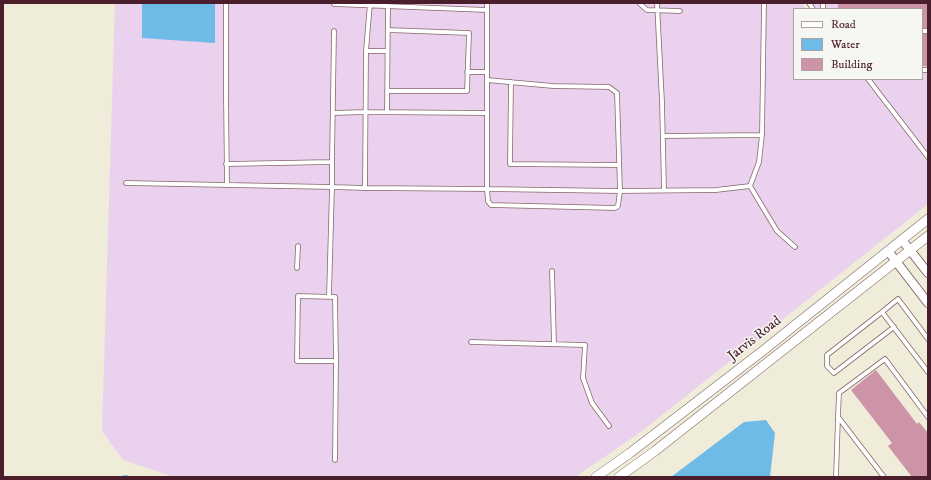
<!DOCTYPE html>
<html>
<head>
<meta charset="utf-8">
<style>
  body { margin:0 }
  #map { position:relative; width:931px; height:480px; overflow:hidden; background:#efecd9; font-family:"IM FELL DW Pica",serif }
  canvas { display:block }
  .frame { position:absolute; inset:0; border:4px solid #4a1f2b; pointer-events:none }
  .legend { position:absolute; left:793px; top:8px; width:130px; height:72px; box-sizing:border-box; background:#f6f6f2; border:1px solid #b1a0a2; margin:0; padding:5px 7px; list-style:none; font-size:12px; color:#4a1f2b }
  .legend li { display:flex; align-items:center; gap:8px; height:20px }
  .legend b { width:20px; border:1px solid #b1a0a2 }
</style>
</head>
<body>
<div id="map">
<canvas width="931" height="480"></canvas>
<div class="frame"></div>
<ul class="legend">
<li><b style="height:5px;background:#fff"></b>Road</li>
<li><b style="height:11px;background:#6ebbe8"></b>Water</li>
<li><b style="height:11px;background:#cd93a7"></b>Building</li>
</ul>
</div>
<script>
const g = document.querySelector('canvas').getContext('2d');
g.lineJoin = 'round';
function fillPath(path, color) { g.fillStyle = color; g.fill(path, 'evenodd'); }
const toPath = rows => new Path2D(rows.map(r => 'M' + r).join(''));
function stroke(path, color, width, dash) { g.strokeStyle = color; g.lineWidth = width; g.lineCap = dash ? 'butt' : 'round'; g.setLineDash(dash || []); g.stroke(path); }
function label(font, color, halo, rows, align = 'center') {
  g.font = font + ' "IM FELL DW Pica",serif'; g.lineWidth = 3; g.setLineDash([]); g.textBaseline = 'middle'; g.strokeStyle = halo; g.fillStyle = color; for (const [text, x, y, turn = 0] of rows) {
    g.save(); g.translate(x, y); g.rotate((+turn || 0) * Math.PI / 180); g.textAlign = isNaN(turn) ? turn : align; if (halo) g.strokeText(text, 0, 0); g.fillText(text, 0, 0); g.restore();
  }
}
fillPath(toPath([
  [115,3,801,3,806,9,794,9,794,79,922,79,922,9,813,9,813,3,928,3,928,204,642,431,575,477,170,477,168,475,123,460,102,431]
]), '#ead1ed');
fillPath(toPath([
  [142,3,215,3,215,43,142,38],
  [766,420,775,433,770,477,671,477,744,422]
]), '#6ebbe8');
stroke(toPath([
  [121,477,126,476,129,477]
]), '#6ebbe8', 2);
fillPath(toPath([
  [838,3,928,3,928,28,922,28,922,9,838,9],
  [922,34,928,34,928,66,922,66],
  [876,370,917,424,919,422,928,433,928,477,912,477,888,446,892,443,851,390]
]), '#cd93a7');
const service = toPath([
  [226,3,226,96,227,185],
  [334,3,334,4,487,10],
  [639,3,647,10,680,11],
  [657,3,662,102,664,190],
  [809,3,813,9],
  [823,3,823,9],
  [922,31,928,31],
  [366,51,387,51],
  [922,70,928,70],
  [467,72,487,72],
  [868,79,928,157],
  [487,80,553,86,609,87,617,93,620,191,716,190,750,186,777,231,795,247],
  [511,82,510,164,619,165],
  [387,91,467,91,469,33,388,30],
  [387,112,388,6],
  [333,113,366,112,487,113],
  [663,136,762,135],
  [332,162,334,31],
  [226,164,332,162,332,187,365,188,487,189,620,191,618,206,615,208,491,205,488,201,487,189,487,3],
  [126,183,332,187,329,296],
  [750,186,759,162,762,135,764,3],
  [365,188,366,51,370,3],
  [297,268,298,246],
  [552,271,554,344],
  [882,312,827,355,827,366,834,373,894,327],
  [928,339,898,299,882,312,928,372],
  [471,342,585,345,583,378,592,403,609,426],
  [335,460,336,361,335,297,298,296,297,361,336,361],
  [836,477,838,417],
  [884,477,838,417,839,393,885,359,928,417]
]);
const minor = toPath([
  [902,240,928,273],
  [888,251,928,303]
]);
const tertiary = toPath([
  [596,477,630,453,760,353,928,219],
  [619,477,655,451,928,236]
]);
stroke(service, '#846768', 5.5);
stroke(minor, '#846768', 10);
stroke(tertiary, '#846768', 10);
stroke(service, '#fff', 4);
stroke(minor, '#fff', 8);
stroke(tertiary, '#fff', 9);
label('14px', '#4a1f2b', '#f6f6f2', [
  ["Jarvis Road",755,339,-38]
]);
</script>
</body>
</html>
